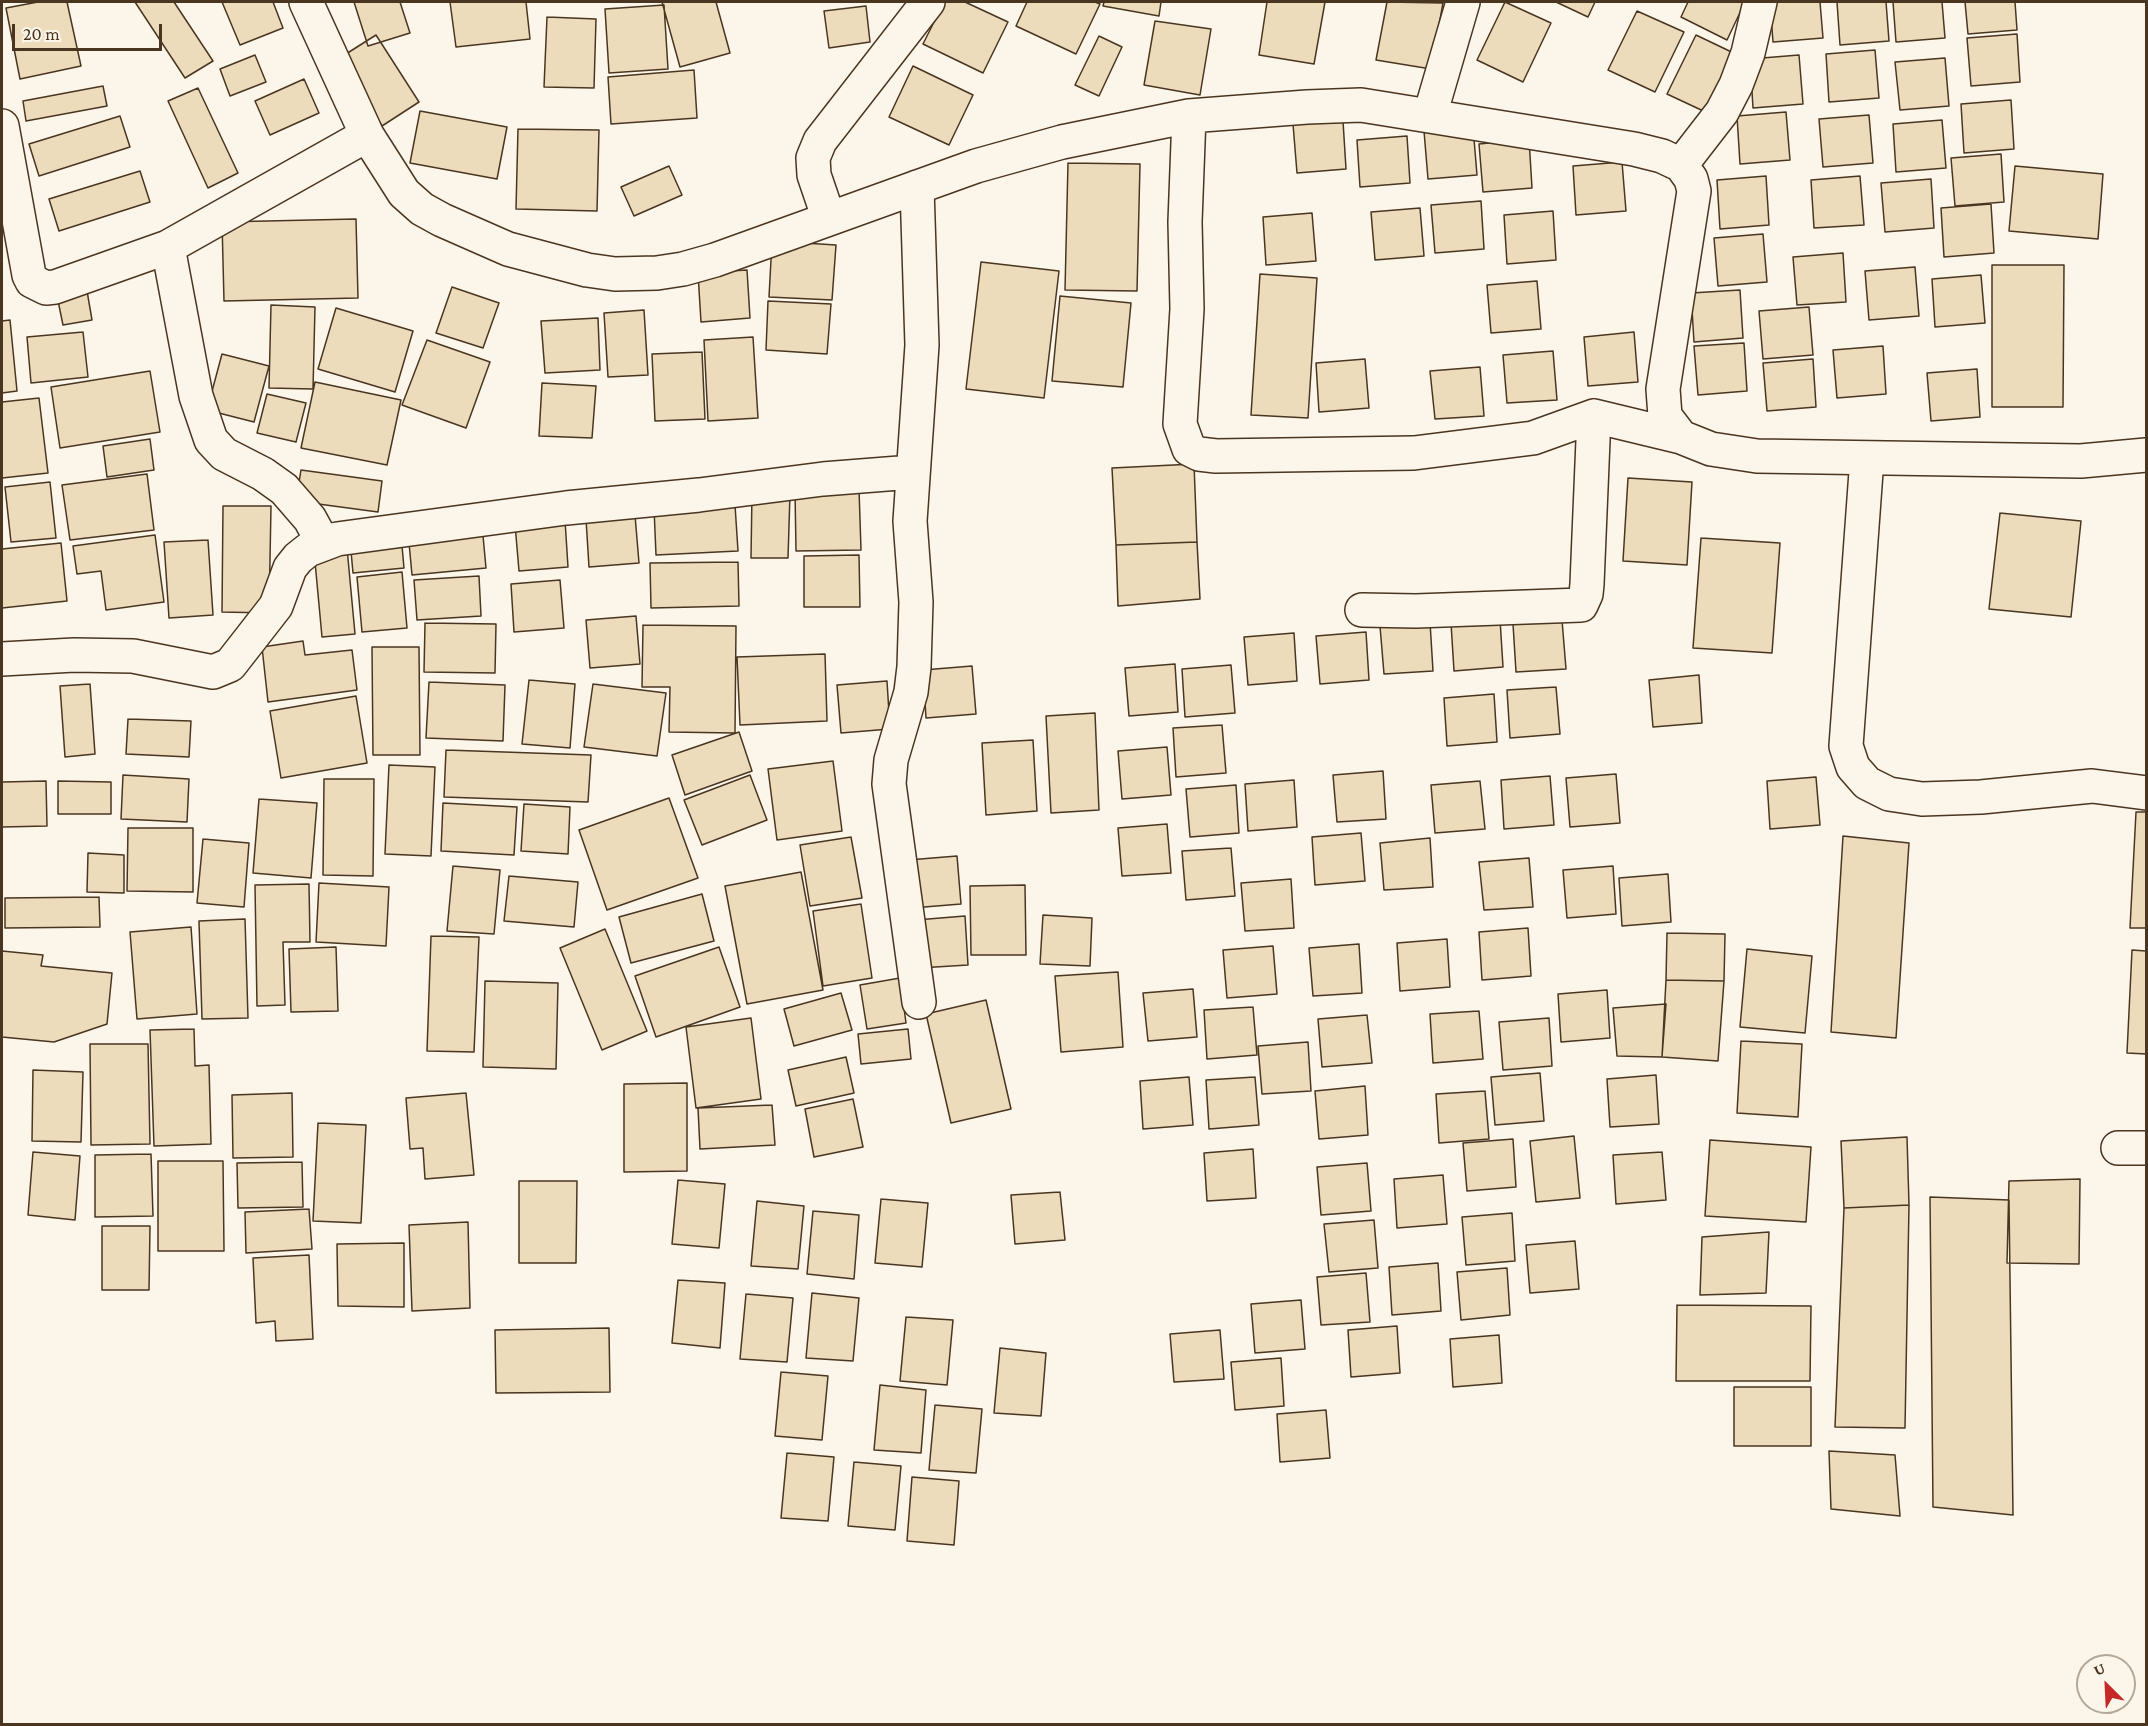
<!DOCTYPE html>
<html>
<head>
<meta charset="utf-8">
<style>
  body { margin:0 }
  #map { position:relative; width:2148px; height:1726px; overflow:hidden; background:#fbf6e9; font-family:"Crimson Pro",serif }
  canvas { display:block }
  .frame { position:absolute; inset:0; border:3px solid #4a3520; pointer-events:none }
  .north { position:absolute; left:2076px; top:1654px; width:60px; height:60px; box-sizing:border-box; background:#fbf6e9; border:2px solid #b4a999; border-radius:50%; rotate:336deg; font-size:16px; font-weight:700; line-height:24px; text-align:center; color:#4a3520 }
  .north::after { content:''; display:block; margin:auto; width:21px; height:27px; background:#c62828; clip-path:polygon(50% 0,100% 100%,50% 72%,0 100%) }
  .scale { position:absolute; left:12px; top:24px; width:150px; height:27px; box-sizing:border-box; border:3px solid #4a3520; border-top:0; padding-left:8px; font-size:18px; line-height:21px; white-space:nowrap; color:#4a3520; -webkit-text-stroke:4px #fbf6e9; paint-order:stroke }
</style>
</head>
<body>
<div id="map">
<canvas width="2148" height="1726"></canvas>
<div class="frame"></div>
<div class="north">U</div>
<div class="scale">20 m</div>
</div>
<script>
const g = document.querySelector('canvas').getContext('2d');
g.lineJoin = 'round';
function fillPath(path, color) { g.fillStyle = color; g.fill(path, 'evenodd'); }
const toPath = rows => new Path2D(rows.map(r => 'M' + r).join(''));
function stroke(path, color, width, dash) { g.strokeStyle = color; g.lineWidth = width; g.lineCap = dash ? 'butt' : 'round'; g.setLineDash(dash || []); g.stroke(path); }
const building = toPath([
  [38,2,67,2,81,66,20,79,6,8,38,2],
  [135,2,174,2,213,61,185,78,135,2],
  [222,2,273,2,283,28,240,45,222,2],
  [354,2,400,2,410,33,368,46,354,2],
  [450,2,526,2,530,39,456,47,450,2],
  [662,2,716,2,730,53,680,67,662,2],
  [944,2,965,2,1008,22,983,73,923,44,944,2],
  [1027,2,1095,2,1100,4,1076,54,1016,26,1027,2],
  [1104,2,1161,2,1159,16,1103,6,1104,2],
  [1267,2,1325,2,1314,64,1259,55,1267,2],
  [1387,2,1443,3,1431,69,1376,60,1387,2],
  [1505,2,1551,23,1523,82,1477,60,1505,2],
  [1556,2,1595,2,1588,17,1556,2],
  [1688,2,1745,2,1727,40,1681,17,1688,2],
  [1770,2,1820,2,1823,38,1773,42,1770,2],
  [1837,2,1886,2,1889,41,1840,45,1837,2],
  [1893,2,1942,2,1945,38,1896,42,1893,2],
  [1965,2,2015,2,2017,30,1968,34,1965,2],
  [664,5,668,69,609,73,605,9,664,5],
  [866,6,870,42,829,48,824,11,866,6],
  [1637,11,1684,32,1655,92,1608,70,1637,11],
  [547,17,596,19,594,88,544,87,547,17],
  [1155,21,1211,29,1200,95,1144,85,1155,21],
  [2017,34,2020,82,1971,86,1967,38,2017,34],
  [376,35,419,102,382,126,338,59,376,35],
  [1696,35,1742,57,1714,116,1667,94,1696,35],
  [1099,36,1122,47,1099,96,1075,85,1099,36],
  [1875,50,1879,98,1829,102,1826,54,1875,50],
  [255,55,266,82,230,96,220,69,255,55],
  [1799,55,1803,104,1753,108,1750,59,1799,55],
  [1945,58,1949,106,1900,110,1895,62,1945,58],
  [913,66,973,95,949,145,889,117,913,66],
  [694,70,697,118,611,124,608,77,694,70],
  [304,79,319,113,270,135,255,101,304,79],
  [103,86,107,106,26,121,23,101,103,86],
  [198,88,238,173,208,188,168,101,198,88],
  [2011,100,2014,149,1964,153,1961,104,2011,100],
  [420,111,507,127,497,179,410,163,420,111],
  [1786,112,1790,160,1740,164,1737,116,1786,112],
  [1869,115,1873,163,1823,167,1819,119,1869,115],
  [120,116,130,147,39,176,29,144,120,116],
  [1942,120,1946,168,1896,172,1893,124,1942,120],
  [1343,121,1346,169,1297,173,1293,124,1343,121],
  [1473,127,1477,175,1428,179,1424,131,1473,127],
  [518,129,599,130,597,211,516,209,518,129],
  [1407,136,1410,183,1360,187,1357,140,1407,136],
  [1529,139,1532,188,1483,192,1479,144,1529,139],
  [2001,154,2004,202,1955,206,1951,158,2001,154],
  [1622,162,1626,211,1576,215,1573,166,1622,162],
  [1068,163,1140,164,1137,291,1065,290,1068,163],
  [669,166,682,195,634,216,621,187,669,166],
  [2015,166,2103,174,2098,239,2009,231,2015,166],
  [140,171,150,202,59,231,49,199,140,171],
  [1766,176,1769,225,1720,229,1717,180,1766,176],
  [1860,176,1864,225,1814,228,1811,180,1860,176],
  [1931,179,1934,228,1885,232,1881,183,1931,179],
  [1481,201,1484,249,1435,253,1431,205,1481,201],
  [1991,204,1994,253,1944,257,1941,208,1991,204],
  [1420,208,1424,256,1375,260,1371,212,1420,208],
  [1553,211,1556,260,1507,264,1504,215,1553,211],
  [1312,213,1316,261,1266,265,1263,217,1312,213],
  [356,219,358,298,224,301,222,222,356,219],
  [1763,234,1767,282,1718,286,1714,238,1763,234],
  [772,241,836,245,832,300,769,297,772,241],
  [1843,253,1846,302,1797,305,1793,257,1843,253],
  [981,262,1059,271,1044,398,966,389,981,262],
  [1992,265,2064,265,2063,407,1992,407,1992,265],
  [1915,267,1919,316,1869,320,1865,271,1915,267],
  [747,270,750,318,701,322,698,273,747,270],
  [1260,274,1317,278,1308,418,1251,415,1260,274],
  [1981,275,1985,323,1935,327,1932,279,1981,275],
  [1537,281,1541,329,1491,333,1487,285,1537,281],
  [86,285,92,320,63,325,56,291,86,285],
  [452,287,499,303,483,348,436,333,452,287],
  [1740,290,1743,338,1694,342,1691,293,1740,290],
  [1060,296,1131,303,1123,387,1052,381,1060,296],
  [768,301,831,304,827,354,766,350,768,301],
  [271,305,315,307,313,389,269,388,271,305],
  [1809,307,1813,355,1763,359,1759,311,1809,307],
  [336,308,413,331,395,392,318,369,336,308],
  [644,310,648,375,608,377,604,313,644,310],
  [598,318,600,370,545,373,541,321,598,318],
  [10,320,17,391,2,393,2,321,10,320],
  [83,332,88,377,31,383,27,337,83,332],
  [1634,332,1638,382,1588,386,1584,337,1634,332],
  [753,337,758,418,708,421,704,340,753,337],
  [427,340,490,362,466,428,402,405,427,340],
  [1744,343,1747,391,1698,395,1694,346,1744,343],
  [1883,346,1886,394,1837,398,1833,350,1883,346],
  [1553,351,1557,400,1507,403,1503,355,1553,351],
  [702,352,705,419,655,421,652,354,702,352],
  [222,354,269,366,254,422,207,410,222,354],
  [1365,359,1369,408,1319,412,1316,363,1365,359],
  [1813,359,1816,407,1767,411,1763,363,1813,359],
  [1480,367,1484,416,1435,419,1430,371,1480,367],
  [1977,369,1980,417,1931,421,1927,373,1977,369],
  [150,371,160,432,60,448,51,387,150,371],
  [315,382,401,400,387,465,301,448,315,382],
  [542,383,596,386,592,438,539,436,542,383],
  [267,394,306,403,296,442,257,433,267,394],
  [39,398,48,473,2,478,2,402,39,398],
  [150,439,154,470,107,477,103,446,150,439],
  [1194,464,1197,542,1116,545,1112,468,1194,464],
  [301,470,382,481,378,512,296,501,301,470],
  [147,474,154,530,70,540,62,485,147,474],
  [1628,478,1692,482,1687,565,1623,561,1628,478],
  [50,482,56,538,11,542,5,487,50,482],
  [859,489,861,550,796,551,795,491,859,489],
  [752,493,790,494,788,558,751,558,752,493],
  [735,505,738,551,656,555,654,508,735,505],
  [223,506,271,506,269,613,222,612,223,506],
  [2000,513,2081,521,2071,617,1989,609,2000,513],
  [635,515,639,563,589,567,586,519,635,515],
  [565,520,568,567,519,571,515,524,565,520],
  [482,525,486,568,412,575,408,532,482,525],
  [155,535,164,602,106,610,101,571,77,574,73,546,155,535],
  [401,535,404,568,353,573,350,540,401,535],
  [1701,538,1780,543,1772,653,1693,648,1701,538],
  [208,540,213,615,169,618,164,542,208,540],
  [1197,542,1200,599,1118,606,1116,545,1197,542],
  [61,543,67,601,2,608,2,549,61,543],
  [347,548,355,634,322,637,314,551,347,548],
  [859,555,860,607,804,607,804,556,859,555],
  [738,562,739,606,651,608,650,563,738,562],
  [402,572,407,628,362,632,357,577,402,572],
  [479,576,481,616,417,620,414,580,479,576],
  [560,580,564,628,514,632,511,584,560,580],
  [636,616,640,664,590,668,586,620,636,616],
  [1500,619,1503,667,1454,671,1451,623,1500,619],
  [1562,620,1566,669,1516,672,1513,624,1562,620],
  [1430,622,1433,671,1384,674,1380,626,1430,622],
  [425,623,496,624,495,673,424,672,425,623],
  [643,625,736,626,735,733,669,732,670,687,642,687,643,625],
  [1366,632,1369,680,1320,684,1316,636,1366,632],
  [1294,633,1297,681,1248,685,1244,637,1294,633],
  [303,641,305,655,352,650,357,690,268,702,262,647,303,641],
  [372,647,419,647,420,755,373,755,372,647],
  [825,654,827,721,740,725,737,657,825,654],
  [1175,664,1178,712,1129,716,1125,668,1175,664],
  [1231,665,1235,713,1185,717,1182,669,1231,665],
  [972,666,976,714,926,718,923,670,972,666],
  [1699,675,1702,723,1653,727,1649,680,1699,675],
  [529,680,575,684,570,748,522,744,529,680],
  [887,681,890,729,841,733,837,685,887,681],
  [429,682,505,685,503,741,426,738,429,682],
  [90,684,95,754,65,757,60,686,90,684],
  [593,684,666,693,657,756,584,747,593,684],
  [1556,687,1560,734,1510,738,1507,690,1556,687],
  [1494,694,1497,742,1447,746,1444,698,1494,694],
  [356,696,367,763,281,778,270,711,356,696],
  [1095,713,1099,810,1051,813,1046,716,1095,713],
  [128,719,191,721,189,757,126,754,128,719],
  [1222,725,1226,773,1176,777,1173,728,1222,725],
  [739,732,752,771,685,795,672,755,739,732],
  [1033,740,1037,811,986,815,982,743,1033,740],
  [1167,747,1171,795,1122,799,1118,751,1167,747],
  [446,750,591,755,588,802,444,797,446,750],
  [833,761,842,831,777,840,768,769,833,761],
  [389,765,435,767,431,856,385,854,389,765],
  [1383,771,1386,819,1337,822,1333,775,1383,771],
  [1616,774,1620,823,1570,827,1566,778,1616,774],
  [123,775,189,779,187,822,121,819,123,775],
  [750,775,767,820,702,845,684,800,750,775],
  [1550,776,1554,825,1504,829,1501,780,1550,776],
  [1816,777,1820,825,1770,829,1767,781,1816,777],
  [324,779,374,779,373,876,323,875,324,779],
  [1294,780,1297,827,1248,831,1245,784,1294,780],
  [46,781,47,826,2,827,2,782,46,781],
  [58,781,111,782,111,814,58,814,58,781],
  [1480,781,1485,829,1435,833,1431,785,1480,781],
  [1236,785,1239,833,1190,837,1186,789,1236,785],
  [669,798,698,878,607,910,579,830,669,798],
  [259,799,317,803,311,878,253,873,259,799],
  [443,803,517,807,514,855,441,851,443,803],
  [524,804,570,807,568,854,521,851,524,804],
  [2136,812,2146,812,2146,928,2130,928,2136,812],
  [1167,824,1171,873,1122,876,1118,828,1167,824],
  [128,828,193,828,193,892,127,891,128,828],
  [1361,833,1365,881,1315,885,1312,837,1361,833],
  [1843,836,1909,843,1896,1038,1831,1032,1843,836],
  [851,837,862,898,810,906,800,845,851,837],
  [1430,838,1433,887,1384,890,1380,843,1430,838],
  [203,839,249,843,244,907,197,903,203,839],
  [1231,848,1235,896,1186,900,1182,851,1231,848],
  [88,853,124,855,124,893,87,892,88,853],
  [957,856,961,904,912,908,908,860,957,856],
  [1529,858,1533,907,1484,910,1479,862,1529,858],
  [453,866,500,870,494,934,447,931,453,866],
  [1613,866,1616,914,1567,918,1563,870,1613,866],
  [801,872,823,990,747,1004,725,886,801,872],
  [1668,874,1671,922,1622,926,1619,878,1668,874],
  [509,876,578,882,574,927,504,921,509,876],
  [1291,879,1294,928,1245,931,1241,883,1291,879],
  [319,883,389,887,386,946,316,942,319,883],
  [309,884,310,942,283,942,285,1005,257,1006,255,885,309,884],
  [1025,885,1026,955,971,955,970,886,1025,885],
  [702,894,714,941,631,963,619,917,702,894],
  [99,897,100,927,5,928,5,898,99,897],
  [861,904,872,978,823,986,813,911,861,904],
  [1043,915,1092,918,1090,966,1040,964,1043,915],
  [965,916,968,965,919,968,916,920,965,916],
  [245,919,248,1018,202,1019,199,921,245,919],
  [191,927,197,1014,137,1019,130,932,191,927],
  [1528,928,1531,976,1482,980,1479,932,1528,928],
  [605,929,647,1031,602,1050,560,948,605,929],
  [1667,933,1725,934,1724,981,1666,980,1667,933],
  [431,936,479,937,474,1052,427,1051,431,936],
  [1447,939,1450,987,1400,991,1397,943,1447,939],
  [1359,944,1362,993,1313,996,1309,948,1359,944],
  [1273,946,1277,994,1227,998,1223,950,1273,946],
  [336,947,338,1011,291,1012,289,949,336,947],
  [719,947,740,1007,656,1037,635,976,719,947],
  [1747,949,1812,956,1805,1033,1740,1027,1747,949],
  [2132,950,2146,951,2146,1054,2127,1053,2132,950],
  [2,951,43,955,41,966,112,973,107,1024,54,1042,2,1037,2,951],
  [1118,972,1123,1047,1061,1052,1055,976,1118,972],
  [900,978,906,1023,867,1029,860,985,900,978],
  [1666,980,1724,981,1718,1061,1662,1057,1666,980],
  [485,981,558,983,556,1069,483,1067,485,981],
  [1193,989,1197,1037,1148,1041,1143,993,1193,989],
  [1607,990,1610,1038,1561,1042,1558,994,1607,990],
  [841,993,852,1030,794,1046,784,1009,841,993],
  [986,1000,1011,1109,951,1123,926,1014,986,1000],
  [1666,1004,1662,1057,1617,1056,1613,1008,1666,1004],
  [1253,1007,1257,1055,1207,1059,1204,1010,1253,1007],
  [1479,1011,1483,1059,1433,1063,1430,1014,1479,1011],
  [1367,1015,1372,1063,1322,1067,1318,1019,1367,1015],
  [751,1018,761,1099,696,1108,686,1027,751,1018],
  [1549,1018,1552,1066,1503,1070,1499,1022,1549,1018],
  [194,1029,195,1066,209,1065,211,1144,154,1146,150,1030,194,1029],
  [908,1029,911,1059,861,1064,858,1034,908,1029],
  [1741,1041,1802,1044,1798,1117,1737,1113,1741,1041],
  [1308,1042,1311,1091,1262,1094,1258,1046,1308,1042],
  [90,1044,148,1044,150,1144,91,1145,90,1044],
  [846,1057,854,1093,796,1106,788,1070,846,1057],
  [33,1070,83,1072,81,1142,32,1141,33,1070],
  [1540,1073,1544,1121,1495,1125,1491,1077,1540,1073],
  [1656,1075,1659,1124,1610,1127,1607,1079,1656,1075],
  [1189,1077,1193,1125,1143,1129,1140,1081,1189,1077],
  [1255,1077,1259,1125,1209,1129,1206,1080,1255,1077],
  [687,1083,687,1171,624,1172,624,1084,687,1083],
  [1365,1086,1368,1135,1319,1139,1315,1091,1365,1086],
  [1485,1091,1489,1139,1439,1143,1436,1094,1485,1091],
  [292,1093,293,1157,233,1158,232,1095,292,1093],
  [466,1093,474,1175,425,1179,423,1148,410,1149,406,1098,466,1093],
  [853,1099,863,1147,814,1157,805,1109,853,1099],
  [772,1105,775,1145,700,1149,698,1108,772,1105],
  [318,1123,366,1125,361,1223,313,1221,318,1123],
  [1574,1136,1580,1198,1536,1202,1530,1141,1574,1136],
  [1907,1137,1909,1205,1844,1208,1841,1141,1907,1137],
  [1513,1139,1516,1187,1467,1191,1463,1143,1513,1139],
  [1710,1140,1811,1147,1806,1222,1705,1216,1710,1140],
  [1253,1149,1256,1198,1207,1201,1204,1153,1253,1149],
  [33,1152,80,1156,75,1220,28,1215,33,1152],
  [1662,1152,1666,1200,1616,1204,1613,1155,1662,1152],
  [151,1154,153,1216,95,1217,95,1155,151,1154],
  [158,1161,223,1161,224,1251,158,1251,158,1161],
  [302,1162,303,1207,238,1208,237,1163,302,1162],
  [1367,1163,1371,1211,1321,1215,1317,1167,1367,1163],
  [1443,1175,1447,1224,1397,1228,1394,1179,1443,1175],
  [2080,1179,2079,1264,2007,1263,2009,1181,2080,1179],
  [678,1180,725,1184,719,1248,672,1244,678,1180],
  [519,1181,577,1181,576,1263,519,1263,519,1181],
  [1060,1192,1065,1240,1015,1244,1011,1195,1060,1192],
  [1930,1197,2009,1200,2013,1515,1933,1507,1930,1197],
  [881,1199,928,1203,922,1267,875,1263,881,1199],
  [757,1201,804,1206,798,1269,751,1266,757,1201],
  [1909,1205,1905,1428,1835,1427,1844,1208,1909,1205],
  [309,1209,312,1249,246,1253,245,1212,309,1209],
  [813,1211,859,1215,854,1279,807,1274,813,1211],
  [1512,1213,1515,1261,1466,1265,1462,1217,1512,1213],
  [1374,1220,1378,1268,1329,1272,1324,1224,1374,1220],
  [468,1222,470,1308,412,1311,409,1225,468,1222],
  [102,1226,150,1226,149,1290,102,1290,102,1226],
  [1769,1232,1766,1293,1700,1295,1702,1237,1769,1232],
  [1575,1241,1579,1289,1530,1293,1526,1245,1575,1241],
  [404,1243,404,1307,338,1306,337,1244,404,1243],
  [309,1255,313,1339,276,1341,275,1321,256,1323,253,1258,309,1255],
  [1438,1263,1441,1311,1392,1315,1389,1267,1438,1263],
  [1507,1268,1510,1315,1461,1320,1457,1272,1507,1268],
  [1366,1273,1370,1322,1321,1325,1317,1277,1366,1273],
  [678,1280,725,1283,720,1348,672,1343,678,1280],
  [812,1293,859,1298,853,1361,806,1358,812,1293],
  [746,1294,793,1298,787,1362,740,1359,746,1294],
  [1301,1300,1305,1349,1255,1353,1251,1304,1301,1300],
  [1677,1305,1811,1306,1810,1381,1676,1381,1677,1305],
  [906,1317,953,1320,947,1385,900,1381,906,1317],
  [1397,1326,1400,1373,1351,1377,1348,1330,1397,1326],
  [609,1328,610,1392,496,1393,495,1330,609,1328],
  [1220,1330,1224,1379,1174,1382,1170,1334,1220,1330],
  [1499,1335,1502,1383,1453,1387,1450,1339,1499,1335],
  [1000,1348,1046,1353,1041,1416,994,1413,1000,1348],
  [1281,1358,1284,1406,1235,1410,1231,1362,1281,1358],
  [781,1372,828,1376,822,1440,775,1436,781,1372],
  [880,1385,926,1390,921,1453,874,1450,880,1385],
  [1734,1387,1811,1387,1811,1446,1734,1446,1734,1387],
  [935,1405,982,1409,976,1473,929,1470,935,1405],
  [1326,1410,1330,1458,1280,1462,1277,1414,1326,1410],
  [1829,1451,1895,1455,1900,1516,1831,1509,1829,1451],
  [787,1453,834,1457,828,1521,781,1518,787,1453],
  [854,1462,901,1466,895,1530,848,1526,854,1462],
  [912,1477,959,1481,954,1545,907,1541,912,1477]
]);
fillPath(building, '#ecdcbc');
stroke(building, '#4a3520', 1.5);
const minor = toPath([
  [306,2,367,135,404,193,422,209,442,220,508,249,587,270,615,274,657,273,683,269,715,260,976,166,1062,142,1189,116,1307,107,1361,105,1634,149,1662,156,1681,165,1691,179,1694,191,1663,389,1665,416,1681,437,1711,449,1757,456,2081,461,2146,455],
  [1430,115,1463,2],
  [1189,116,1185,222,1187,309,1180,424,1189,449,1199,454,1216,456,1414,453,1533,438,1594,416,1681,437],
  [2,126,29,275,32,281,46,288,55,287,168,247,367,135],
  [1681,165,1722,112,1736,85,1748,53,1760,2],
  [917,187,922,345,910,521,916,602,914,667,911,692,891,760,889,784,919,1002],
  [829,219,814,175,813,158,820,141,928,2],
  [168,247,196,396,211,440,224,454,263,474,284,489,310,519,323,543],
  [1867,458,1846,746,1853,767,1867,783,1889,794,1922,799,1981,797,2092,786,2146,793],
  [1362,610,1416,611,1581,605,1586,594,1587,584,1594,416],
  [2,659,74,655,133,656,213,672,230,665,276,606,290,568,298,558,308,550,337,539,566,508,699,495,823,479,912,472],
  [2118,1148,2146,1148]
]);
stroke(minor, '#4a3520', 36);
stroke(minor, '#fbf6e9', 33);
</script>
</body>
</html>
